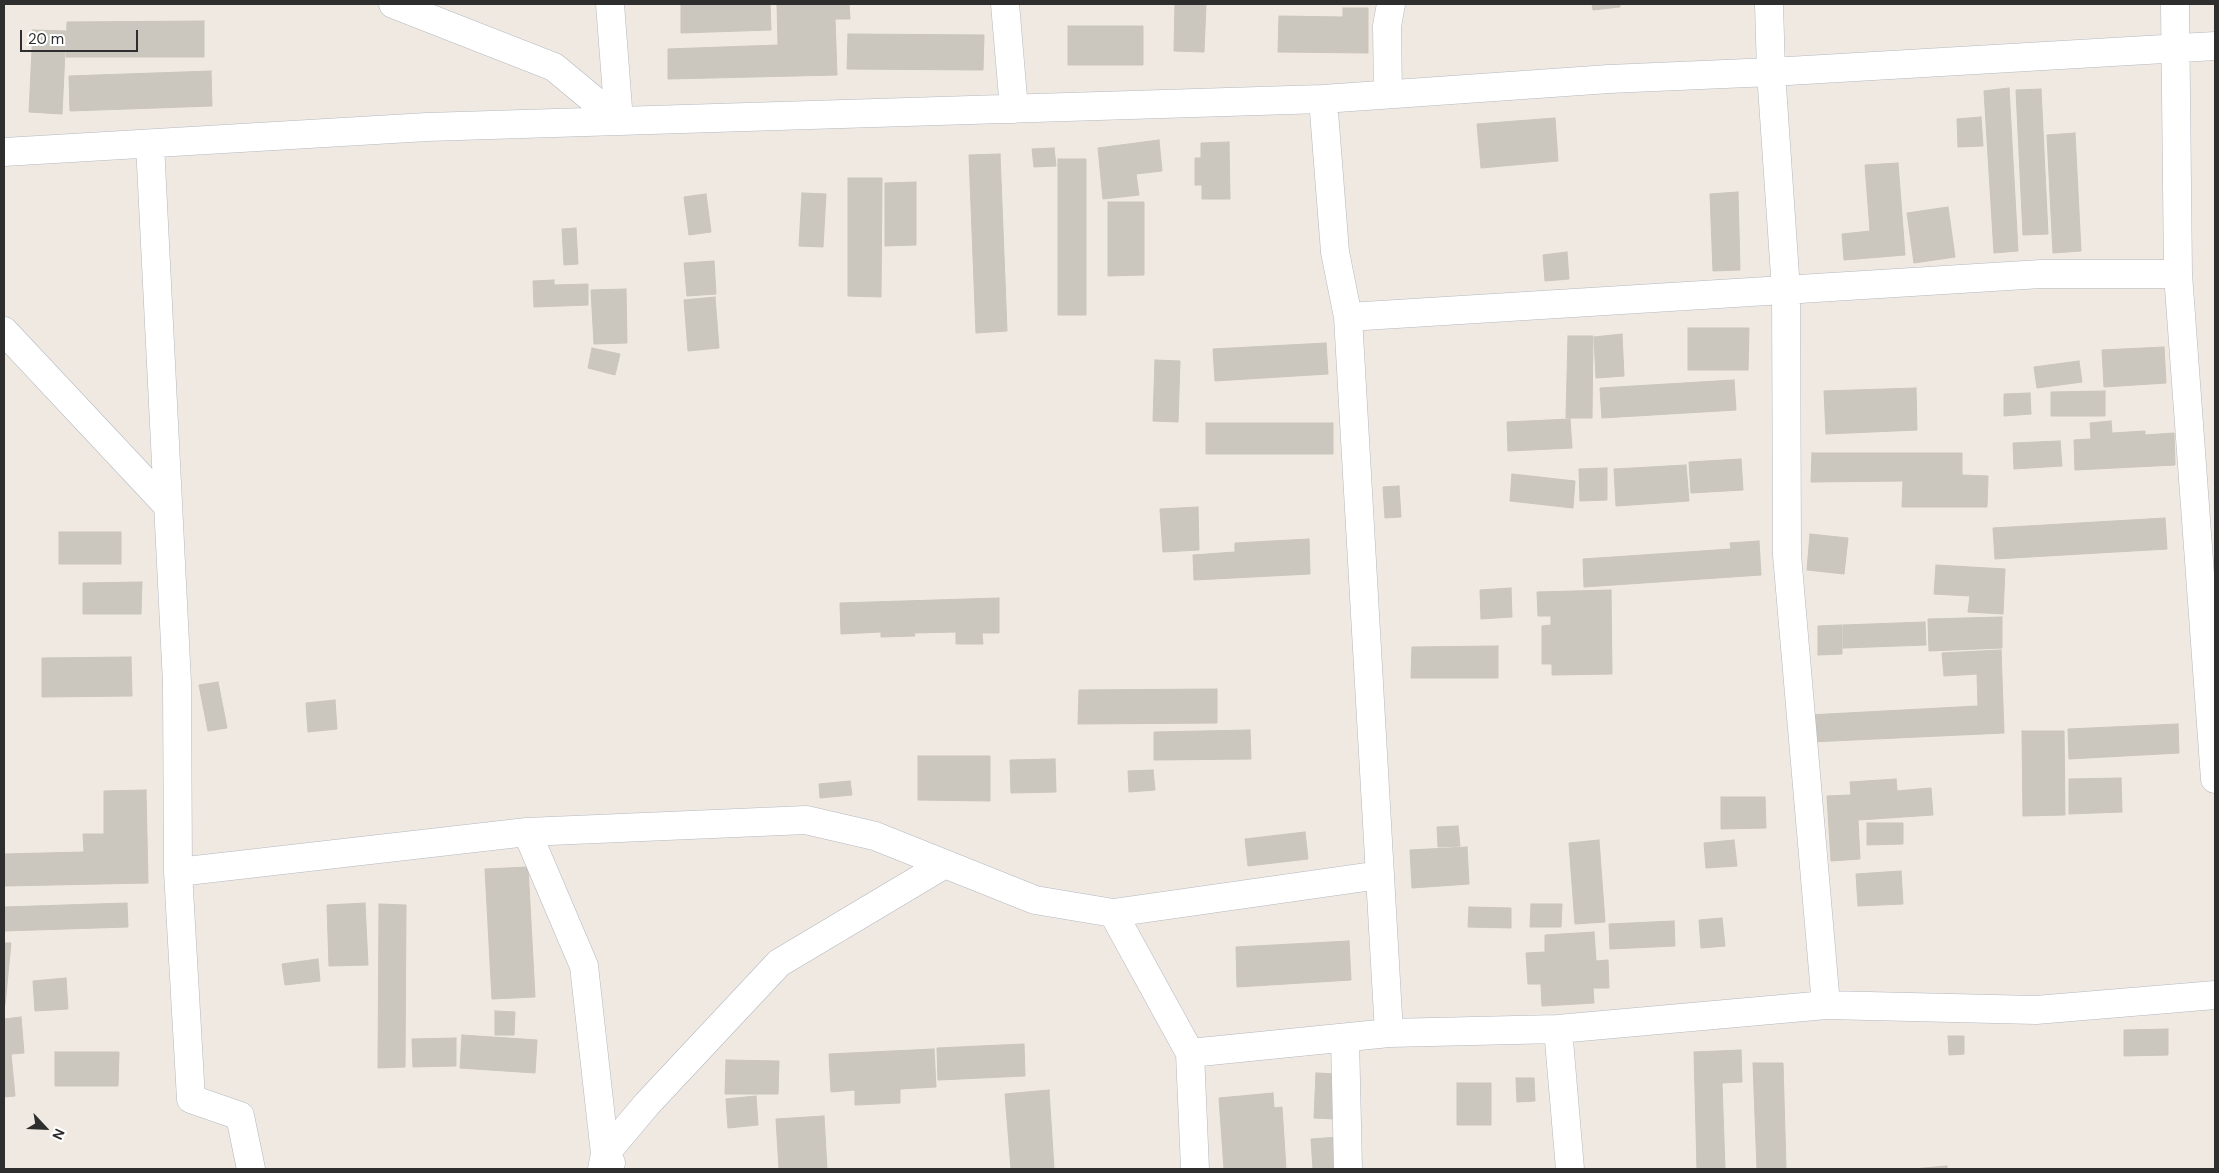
<!DOCTYPE html>
<html>
<head>
<meta charset="utf-8">
<style>
  body { margin:0 }
  #map { position:relative; width:2219px; height:1173px; overflow:hidden; background:#efe9e1; font-family:"DM Sans",sans-serif }
  canvas { display:block }
  .frame { position:absolute; inset:0; border:5px solid #2e2e2e; pointer-events:none }
  .north { position:absolute; left:20px; top:1103px; width:50px; height:50px; -webkit-text-stroke:4px #fff; paint-order:stroke; rotate:115deg; font-size:14px; font-weight:700; line-height:20px; text-align:center; color:#2e2e2e }
  .north::after { content:''; display:block; margin:auto; width:18px; height:22px; background:#2e2e2e; clip-path:polygon(50% 0,100% 100%,50% 72%,0 100%) }
  .scale { position:absolute; left:20px; top:30px; width:118px; height:22px; box-sizing:border-box; border:2px solid #2e2e2e; border-top:0; padding-left:6px; font-size:15px; line-height:18px; white-space:nowrap; color:#2e2e2e; -webkit-text-stroke:4px #fff; paint-order:stroke }
</style>
</head>
<body>
<div id="map">
<canvas width="2219" height="1173"></canvas>
<div class="frame"></div>
<div class="north">N</div>
<div class="scale">20 m</div>
</div>
<script>
const g = document.querySelector('canvas').getContext('2d');
g.lineJoin = 'round';
function fillPath(path, color) { g.fillStyle = color; g.fill(path, 'evenodd'); }
const toPath = rows => new Path2D(rows.map(r => 'M' + r).join(''));
function stroke(path, color, width, dash) { g.strokeStyle = color; g.lineWidth = width; g.lineCap = dash ? 'butt' : 'round'; g.setLineDash(dash || []); g.stroke(path); }
const building = toPath([
  [681,4,770,4,771,30,681,33,681,4],
  [777,4,849,4,850,19,835,19,837,75,668,79,668,49,778,45,777,4],
  [1175,4,1206,4,1204,52,1174,51,1175,4],
  [1592,4,1620,4,1620,7,1593,10,1592,4],
  [1343,8,1368,8,1368,53,1278,52,1279,16,1343,17,1343,8],
  [204,21,204,57,66,57,67,22,204,21],
  [1068,26,1143,26,1143,65,1068,65,1068,26],
  [33,30,66,31,62,114,29,112,33,30],
  [848,34,984,35,983,70,847,69,848,34],
  [211,71,212,106,70,111,69,76,211,71],
  [2009,88,2018,251,1994,253,1984,91,2009,88],
  [2041,89,2048,234,2023,235,2016,90,2041,89],
  [1981,117,1983,146,1958,147,1957,119,1981,117],
  [1555,118,1558,161,1481,168,1477,124,1555,118],
  [2075,133,2081,251,2053,253,2047,135,2075,133],
  [1159,140,1162,171,1136,174,1139,195,1103,199,1098,148,1159,140],
  [1229,142,1230,199,1202,199,1202,185,1195,185,1195,158,1201,158,1201,143,1229,142],
  [1054,148,1056,166,1034,167,1032,149,1054,148],
  [1000,154,1007,331,976,333,969,155,1000,154],
  [1058,159,1086,159,1086,315,1058,315,1058,159],
  [1898,163,1905,255,1844,260,1842,234,1870,231,1865,165,1898,163],
  [848,178,882,178,881,297,848,296,848,178],
  [916,182,916,245,885,246,885,183,916,182],
  [1738,192,1740,270,1713,271,1710,194,1738,192],
  [802,193,826,194,823,247,799,246,802,193],
  [706,194,711,232,689,235,684,197,706,194],
  [1108,202,1144,202,1144,275,1108,276,1108,202],
  [1948,207,1955,257,1914,263,1907,213,1948,207],
  [576,228,578,264,564,265,562,229,576,228],
  [1567,252,1569,279,1545,281,1543,255,1567,252],
  [714,261,716,294,687,296,684,263,714,261],
  [554,280,554,285,588,284,588,305,534,307,533,281,554,280],
  [626,289,627,343,594,344,591,290,626,289],
  [715,297,719,348,688,351,684,300,715,297],
  [1688,328,1749,328,1748,370,1688,370,1688,328],
  [1622,334,1624,376,1596,378,1594,337,1622,334],
  [1568,336,1593,336,1592,418,1566,418,1568,336],
  [1326,343,1328,374,1215,381,1213,349,1326,343],
  [2164,347,2166,383,2104,387,2102,350,2164,347],
  [592,348,620,354,615,375,588,368,592,348],
  [1155,360,1180,361,1178,422,1153,421,1155,360],
  [2079,361,2082,382,2037,388,2034,367,2079,361],
  [1734,380,1736,410,1602,418,1600,388,1734,380],
  [1916,388,1917,430,1826,434,1824,391,1916,388],
  [2105,391,2105,416,2051,416,2051,392,2105,391],
  [2030,393,2031,414,2004,416,2004,394,2030,393],
  [1570,419,1572,448,1508,451,1507,422,1570,419],
  [2111,421,2112,433,2145,431,2145,435,2174,433,2175,465,2075,470,2074,440,2091,439,2090,423,2111,421],
  [1206,423,1333,423,1333,454,1206,454,1206,423],
  [2060,441,2062,466,2014,469,2013,443,2060,441],
  [1812,453,1962,453,1962,475,1988,476,1987,507,1902,507,1903,481,1811,482,1812,453],
  [1741,459,1743,490,1691,493,1689,462,1741,459],
  [1686,465,1689,501,1616,506,1614,469,1686,465],
  [1607,468,1607,500,1580,501,1579,469,1607,468],
  [1512,474,1575,481,1573,508,1510,501,1512,474],
  [1399,486,1401,517,1385,518,1383,487,1399,486],
  [1198,507,1199,550,1163,552,1160,509,1198,507],
  [2165,518,2167,549,1995,559,1993,528,2165,518],
  [59,532,121,532,121,564,59,564,59,532],
  [1810,534,1848,538,1844,574,1807,570,1810,534],
  [1309,539,1310,574,1194,580,1193,555,1235,552,1235,543,1309,539],
  [1759,541,1761,575,1584,587,1583,559,1731,549,1730,543,1759,541],
  [1936,565,2005,569,2003,614,1968,612,1970,596,1934,594,1936,565],
  [142,582,141,614,83,614,83,583,142,582],
  [1511,588,1512,617,1481,619,1480,590,1511,588],
  [1611,590,1612,674,1552,675,1552,664,1542,664,1542,626,1551,625,1551,616,1538,616,1537,592,1611,590],
  [999,598,999,633,982,633,983,644,956,644,956,632,914,633,915,636,881,637,881,632,841,634,840,603,999,598],
  [2002,617,2002,648,1929,651,1928,619,2002,617],
  [1925,622,1926,645,1843,648,1843,625,1925,622],
  [1842,625,1842,654,1818,655,1818,626,1842,625],
  [1498,646,1498,678,1411,678,1412,647,1498,646],
  [2001,650,2004,733,1811,742,1809,715,1978,706,1977,674,1944,676,1942,653,2001,650],
  [131,657,132,696,42,697,42,658,131,657],
  [218,682,227,728,208,731,199,685,218,682],
  [1217,689,1217,723,1078,724,1079,690,1217,689],
  [335,700,337,729,308,732,306,703,335,700],
  [2178,724,2179,753,2069,759,2068,729,2178,724],
  [1250,730,1251,759,1154,760,1154,732,1250,730],
  [2022,731,2064,731,2065,815,2023,816,2022,731],
  [918,756,990,756,990,801,918,800,918,756],
  [1055,759,1056,792,1011,793,1010,760,1055,759],
  [1153,770,1155,790,1129,792,1128,771,1153,770],
  [2121,778,2122,812,2069,814,2069,779,2121,778],
  [1896,779,1897,791,1931,788,1933,815,1858,820,1860,859,1831,861,1827,796,1851,795,1850,782,1896,779],
  [850,781,852,795,820,798,819,784,850,781],
  [146,790,148,883,4,886,4,854,84,852,83,834,104,834,104,791,146,790],
  [1721,797,1765,797,1766,828,1721,829,1721,797],
  [1867,823,1903,823,1903,844,1867,845,1867,823],
  [1458,826,1460,846,1438,847,1437,827,1458,826],
  [1305,832,1308,859,1248,866,1245,839,1305,832],
  [1599,840,1605,922,1575,924,1569,843,1599,840],
  [1734,840,1737,866,1706,868,1704,843,1734,840],
  [1467,847,1469,884,1412,888,1410,850,1467,847],
  [528,867,535,997,492,999,485,869,528,867],
  [1901,871,1903,904,1858,906,1856,874,1901,871],
  [127,903,128,927,4,931,4,907,127,903],
  [365,903,368,965,329,966,327,905,365,903],
  [379,904,406,905,405,1067,378,1068,379,904],
  [1531,904,1562,904,1561,927,1530,927,1531,904],
  [1469,907,1511,908,1511,928,1468,927,1469,907],
  [1722,918,1725,946,1701,948,1699,920,1722,918],
  [1674,921,1675,946,1610,949,1609,924,1674,921],
  [1594,932,1596,961,1608,960,1609,988,1593,988,1594,1003,1542,1006,1541,984,1528,984,1526,953,1545,952,1545,935,1594,932],
  [1349,941,1351,980,1237,987,1236,947,1349,941],
  [4,943,11,943,5,1005,4,1004,4,943],
  [318,959,320,981,285,985,282,964,318,959],
  [66,978,68,1009,35,1011,33,981,66,978],
  [495,1011,515,1012,514,1035,495,1035,495,1011],
  [21,1017,24,1053,11,1054,15,1096,4,1097,4,1019,21,1017],
  [2168,1029,2168,1055,2124,1056,2124,1030,2168,1029],
  [462,1035,537,1040,535,1073,460,1068,462,1035],
  [1948,1036,1964,1036,1964,1054,1949,1055,1948,1036],
  [456,1038,456,1066,413,1067,412,1039,456,1038],
  [1024,1044,1025,1076,938,1080,937,1048,1024,1044],
  [934,1049,936,1087,900,1089,900,1103,855,1105,855,1090,831,1092,829,1054,934,1049],
  [1741,1050,1742,1082,1722,1083,1725,1169,1697,1169,1694,1052,1741,1050],
  [55,1052,119,1052,118,1086,55,1086,55,1052],
  [726,1060,779,1061,778,1094,725,1094,726,1060],
  [1753,1063,1783,1063,1786,1169,1757,1169,1753,1063],
  [1316,1073,1337,1074,1335,1119,1314,1118,1316,1073],
  [1516,1078,1534,1078,1535,1101,1517,1102,1516,1078],
  [1457,1083,1491,1083,1491,1125,1457,1125,1457,1083],
  [1049,1090,1054,1169,1011,1169,1005,1094,1049,1090],
  [1273,1093,1274,1108,1282,1107,1286,1169,1224,1169,1219,1098,1273,1093],
  [756,1096,758,1125,728,1128,726,1099,756,1096],
  [824,1116,827,1169,779,1169,776,1119,824,1116],
  [1340,1137,1341,1169,1313,1169,1311,1139,1340,1137],
  [1947,1166,1947,1169,1913,1169,1947,1166]
]);
fillPath(building, '#cbc7bf');
stroke(building, '#cbc5ba', 1);
const street = toPath([
  [393,4,554,67,619,121],
  [610,4,619,121],
  [1005,4,1014,109],
  [1769,4,1771,72,1786,290,1787,555,1826,1005],
  [2175,4,2178,274,2215,779],
  [1388,94,1387,26,1391,4],
  [1323,99,1335,252,1348,317,1389,1033],
  [150,144,177,683,178,872,191,1099,240,1116,251,1169],
  [4,152,427,127,1323,99,1609,79,1771,72,2215,46],
  [1348,317,2041,274,2178,274],
  [4,331,167,505],
  [527,832,584,966,605,1154,611,1163],
  [178,872,527,832,806,820,875,836,1035,900,1113,913,1190,1053,1195,1169],
  [1113,913,1380,875],
  [1558,1029,1570,1169],
  [1345,1038,1348,1169],
  [1190,1053,1389,1033,1558,1029,1826,1005,2036,1010,2215,995],
  [602,1169,605,1154,647,1104,779,963,945,864]
]);
stroke(street, '#b4b7c1', 29);
stroke(street, '#fff', 28);
</script>
</body>
</html>
